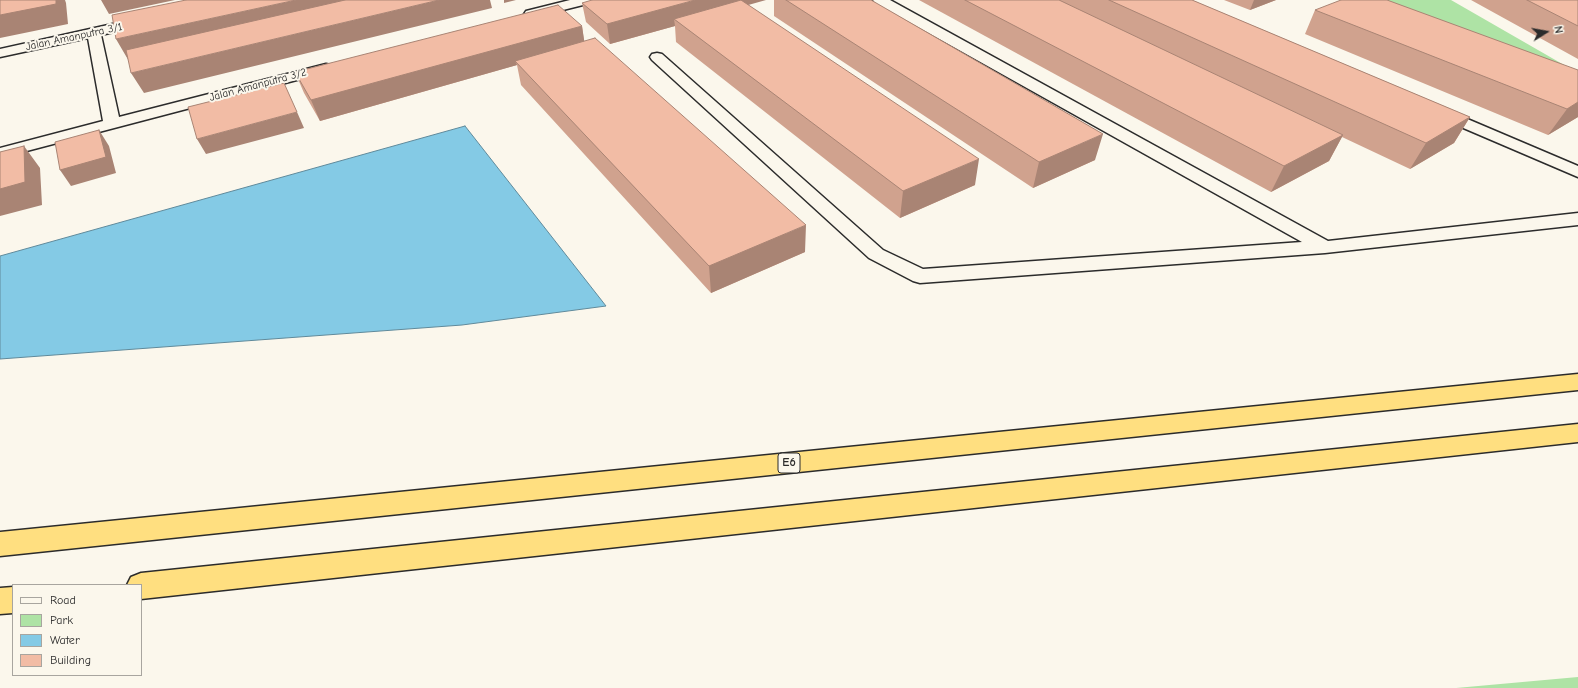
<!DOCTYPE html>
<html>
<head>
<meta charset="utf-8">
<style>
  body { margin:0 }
  #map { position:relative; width:1578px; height:688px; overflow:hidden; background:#fbf7ec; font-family:"Comic Neue",sans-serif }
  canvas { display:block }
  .legend { position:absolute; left:12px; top:584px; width:130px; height:92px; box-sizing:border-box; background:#fbf7ec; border:1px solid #a8a59f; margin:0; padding:5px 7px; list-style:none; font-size:12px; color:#2b2b2b }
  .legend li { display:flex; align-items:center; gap:8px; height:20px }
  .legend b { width:20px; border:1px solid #a8a59f }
  .north { position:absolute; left:1526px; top:12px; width:40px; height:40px; -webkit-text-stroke:3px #fbf7ec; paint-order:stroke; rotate:79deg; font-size:11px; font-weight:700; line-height:16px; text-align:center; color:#2b2b2b }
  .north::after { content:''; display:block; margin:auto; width:14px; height:18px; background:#2b2b2b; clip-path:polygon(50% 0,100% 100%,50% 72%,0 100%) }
</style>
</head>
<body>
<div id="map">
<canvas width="1578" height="688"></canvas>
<ul class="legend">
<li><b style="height:5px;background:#fbf7ec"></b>Road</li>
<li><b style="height:11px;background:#aee3a5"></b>Park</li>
<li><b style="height:11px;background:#84cae5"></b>Water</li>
<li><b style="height:11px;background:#f2bca5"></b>Building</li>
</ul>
<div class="north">N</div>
</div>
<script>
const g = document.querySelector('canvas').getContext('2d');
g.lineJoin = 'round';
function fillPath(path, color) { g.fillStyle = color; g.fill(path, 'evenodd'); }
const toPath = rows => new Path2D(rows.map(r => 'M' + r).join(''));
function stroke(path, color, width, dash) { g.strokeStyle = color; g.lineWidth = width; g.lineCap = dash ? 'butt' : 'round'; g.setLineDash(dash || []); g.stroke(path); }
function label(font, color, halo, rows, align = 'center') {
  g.font = font + ' "Comic Neue",sans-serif'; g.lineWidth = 4; g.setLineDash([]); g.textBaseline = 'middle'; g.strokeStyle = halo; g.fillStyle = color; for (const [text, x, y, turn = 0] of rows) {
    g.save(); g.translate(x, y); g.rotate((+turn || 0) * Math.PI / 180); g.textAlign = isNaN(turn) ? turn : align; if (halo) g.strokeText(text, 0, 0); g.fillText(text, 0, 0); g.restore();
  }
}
fillPath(toPath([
  [1364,0,1451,0,1578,73],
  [1578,677,1578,688,1456,688]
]), '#aee3a5');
const water = toPath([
  [465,126,606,306,462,325,0,359,0,256,465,126]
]);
fillPath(water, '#84cae5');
stroke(water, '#608a9b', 1);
const minor = toPath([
  [570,0,593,0,591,3,531,18,526,17,524,14,526,11,570,0],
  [873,0,890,0,1328,241,1578,213,1578,225,1325,253,920,283,913,281,869,258,652,60,650,57,652,54,657,53,662,54,883,250,923,269,1302,242,875,3,873,0],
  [144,17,149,18,151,21,149,24,101,35,119,117,326,64,331,65,333,68,331,71,0,158,0,148,103,121,88,38,0,57,0,49,144,17],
  [1439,107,1578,166,1578,177,1433,115,1431,112,1433,109,1439,107]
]);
const highway = toPath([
  [1578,374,1578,390,0,556,0,532,1578,374],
  [1578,424,1578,442,141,599,141,585,127,585,131,577,141,573,1578,424],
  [13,587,13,613,0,614,0,588,13,587]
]);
stroke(minor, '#2b2b2b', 3);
stroke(highway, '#2b2b2b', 3);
fillPath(minor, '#fbf7ec');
fillPath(highway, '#ffdf80');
fillPath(toPath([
  [774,0,871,0,1095,160,1033,188,774,16],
  [919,0,1192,0,1470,117,1454,143,1410,169,1342,137,1329,161,1271,192],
  [1224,0,1276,0,1250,10],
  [1471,0,1578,0,1578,59],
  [582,3,748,5,975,185,900,218,676,42,675,26,610,44,586,22],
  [1315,10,1578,70,1578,117,1548,135,1305,34],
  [582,26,584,41,805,252,711,293,521,85,517,65,320,121,304,93,295,72]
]), '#d0a28e');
fillPath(toPath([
  [56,0,65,0,66,3,68,24,0,38,0,15],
  [101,0,175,0,109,14],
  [296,0,409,0,130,63,116,39],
  [439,0,490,0,492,8,144,93,131,73],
  [504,0,516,0,504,3],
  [695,0,766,0,681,24,674,19,675,26,610,44,607,24],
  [1254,0,1276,0,1250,10],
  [582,26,585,46,515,61,517,65,320,121,311,100],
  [1578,102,1578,117,1548,135,1567,109],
  [297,112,304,128,206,154,197,139],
  [1470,117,1454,143,1410,169,1426,143],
  [99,130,109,146,116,173,71,186,60,170],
  [1103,134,1095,160,1033,188,1039,162],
  [1343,135,1329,161,1271,192,1284,166],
  [24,146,40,168,42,205,0,216,0,189],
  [979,159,975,185,900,218,903,191],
  [806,225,805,252,711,293,709,266]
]), '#a98474');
const building = toPath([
  [0,0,56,0,56,4,0,15,0,0],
  [186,0,296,0,116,39,112,15,186,0],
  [345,0,439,0,131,73,126,50,345,0],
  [592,0,695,0,607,24,582,3,592,0],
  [741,0,979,159,903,191,674,19,741,0],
  [786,0,871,0,1103,134,1039,162,786,0],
  [965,0,1059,0,1343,135,1284,166,965,0],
  [1109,0,1192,0,1470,117,1426,143,1109,0],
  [1341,0,1387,0,1578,70,1578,102,1567,109,1315,10,1341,0],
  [1527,0,1578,0,1578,26,1527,0],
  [558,5,582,26,311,100,295,72,558,5],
  [595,38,806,225,709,266,515,61,595,38],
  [284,83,297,112,197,139,188,107,284,83],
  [99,130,106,157,60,170,55,142,99,130],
  [24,146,25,182,0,189,0,152,24,146]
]);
fillPath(building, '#f2bca5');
stroke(building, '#a98474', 1);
label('11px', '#2b2b2b', '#fbf7ec', [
  ["Jalan Amanputra 3/1",74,37,-12],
  ["Jalan Amanputra 3/2",258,85,-15]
]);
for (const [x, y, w] of [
  [789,463,22]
]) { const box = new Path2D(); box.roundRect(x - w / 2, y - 10, w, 20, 3); g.fillStyle = '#fbf7ec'; g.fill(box); stroke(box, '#2b2b2b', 1); }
label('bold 12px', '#2b2b2b', null, [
  ["E6",789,463]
]);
</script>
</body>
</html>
